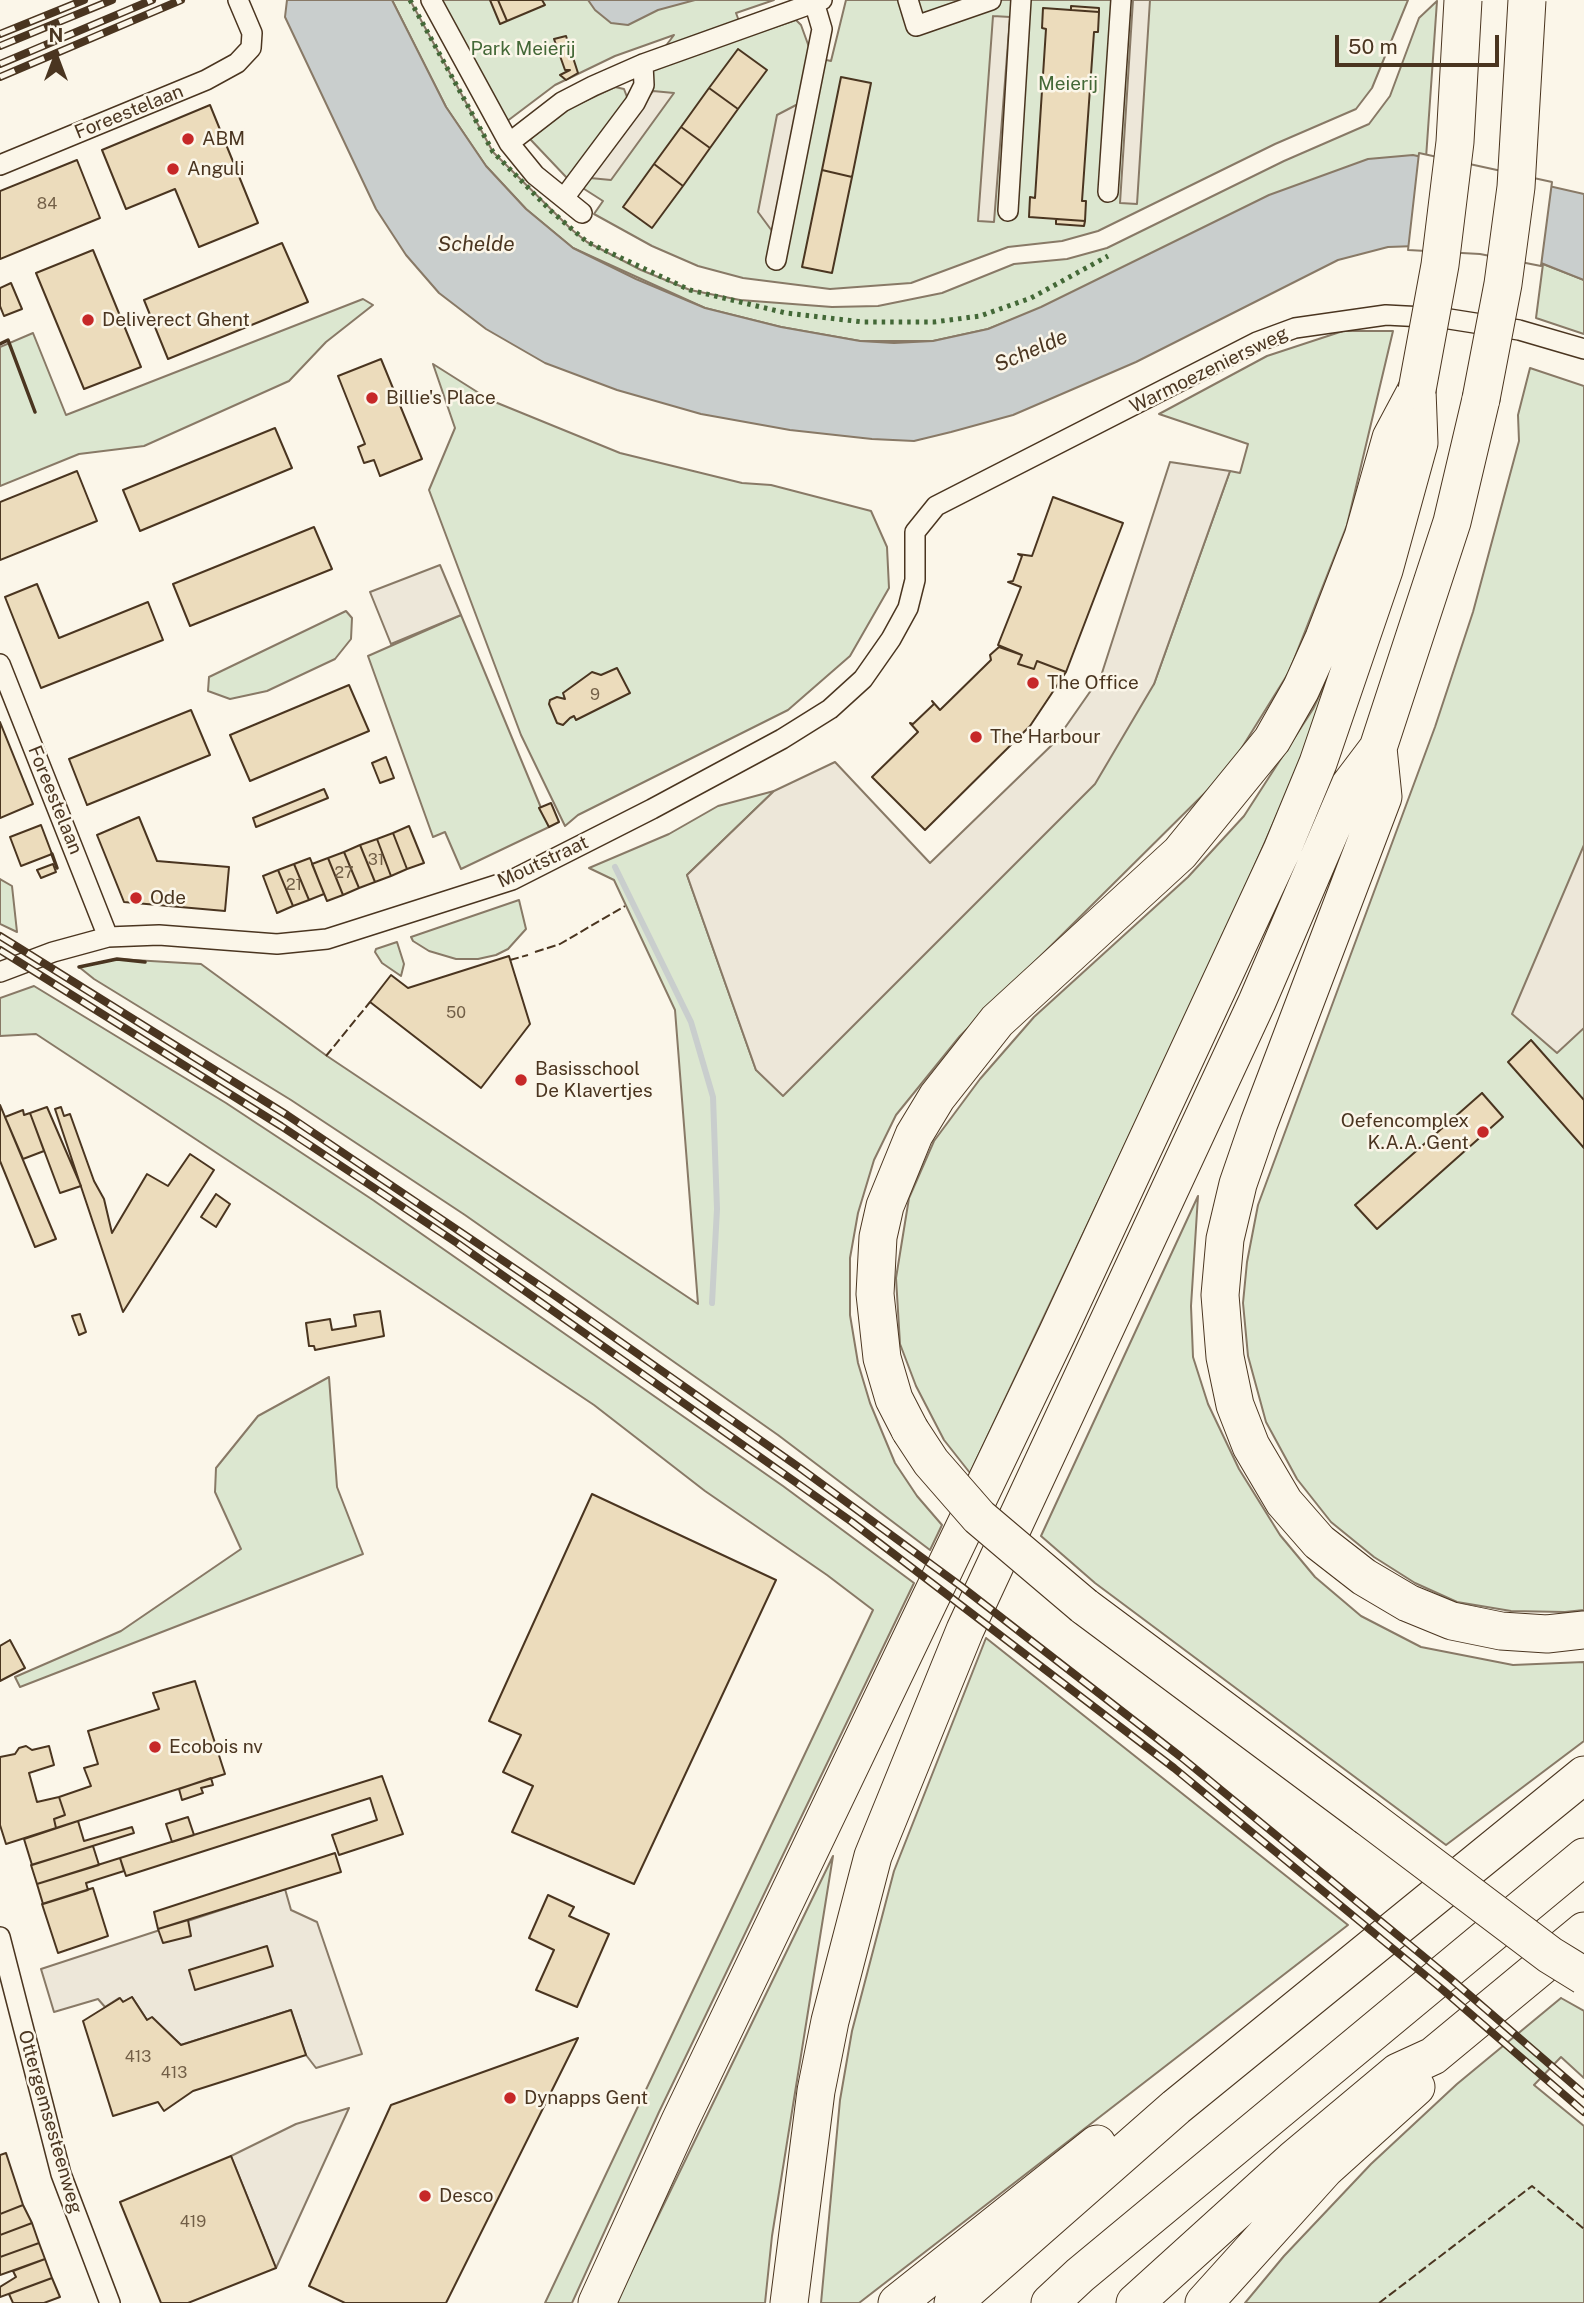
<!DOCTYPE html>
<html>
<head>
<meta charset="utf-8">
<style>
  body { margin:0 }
  #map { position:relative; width:1584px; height:2303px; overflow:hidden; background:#fbf6e9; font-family:"Public Sans",sans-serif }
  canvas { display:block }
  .north { position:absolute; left:21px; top:21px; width:70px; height:70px; -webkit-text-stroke:5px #fbf6e9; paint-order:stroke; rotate:0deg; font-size:19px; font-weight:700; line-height:28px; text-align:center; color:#4a3520 }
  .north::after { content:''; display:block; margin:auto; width:24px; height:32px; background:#4a3520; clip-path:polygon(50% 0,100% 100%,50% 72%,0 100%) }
  .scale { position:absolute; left:1335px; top:35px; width:164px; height:32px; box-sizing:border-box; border:4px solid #4a3520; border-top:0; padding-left:9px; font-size:21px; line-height:24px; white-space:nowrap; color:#4a3520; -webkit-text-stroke:5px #fbf6e9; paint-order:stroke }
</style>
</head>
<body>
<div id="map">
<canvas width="1584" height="2303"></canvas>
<div class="north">N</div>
<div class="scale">50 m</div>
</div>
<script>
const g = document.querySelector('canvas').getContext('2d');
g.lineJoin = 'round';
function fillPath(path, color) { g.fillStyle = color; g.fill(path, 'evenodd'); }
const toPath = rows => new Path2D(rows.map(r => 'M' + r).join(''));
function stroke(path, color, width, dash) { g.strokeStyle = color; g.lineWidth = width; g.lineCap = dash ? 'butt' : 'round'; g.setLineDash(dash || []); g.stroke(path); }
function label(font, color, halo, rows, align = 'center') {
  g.font = font + ' "Public Sans",sans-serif'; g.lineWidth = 5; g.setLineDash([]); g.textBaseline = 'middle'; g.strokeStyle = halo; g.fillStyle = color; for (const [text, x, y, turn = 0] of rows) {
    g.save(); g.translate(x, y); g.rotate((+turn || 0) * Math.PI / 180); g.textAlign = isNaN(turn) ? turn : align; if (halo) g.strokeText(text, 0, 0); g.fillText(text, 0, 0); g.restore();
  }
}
const green = toPath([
  [392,0,410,0,493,152,571,229,587,242,641,270,690,290,740,300,832,307,878,306,942,293,1014,264,1067,259,1107,248,1284,161,1369,124,1390,96,1419,18,1437,1,1426,158,988,329,933,341,860,341,781,327,705,308,573,248,526,209,486,166,446,107,392,0],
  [441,0,774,0,736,13,745,37,796,20,801,25,809,47,808,56,831,61,846,0,1408,0,1372,88,1356,109,1275,144,1098,231,1062,241,1008,247,911,283,830,289,743,278,698,266,652,246,594,214,603,201,567,178,530,139,568,109,615,87,624,89,627,97,674,35,615,56,555,85,506,122,441,0],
  [1543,264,1584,280,1584,334,1536,318,1543,264],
  [363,299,373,305,326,342,289,381,144,446,79,454,0,486,0,347,33,333,66,415,363,299],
  [1343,331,1393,331,1347,525,1289,672,1228,770,960,1036,896,1115,874,1160,858,1213,850,1258,850,1315,858,1363,870,1403,895,1463,917,1496,942,1525,930,1550,778,1435,465,1215,291,1100,94,979,79,967,117,959,201,964,327,1056,698,1304,675,1010,614,880,589,868,669,834,718,806,774,791,687,875,756,1070,1154,684,1230,471,1240,473,1248,444,1159,414,1267,356,1343,331],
  [433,364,490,400,620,453,742,483,771,485,871,511,887,547,889,588,850,656,788,710,578,815,565,826,521,735,429,490,455,428,433,364],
  [1530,368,1584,386,1584,1610,1565,1612,1511,1611,1457,1602,1415,1583,1374,1557,1331,1522,1297,1479,1266,1422,1248,1356,1243,1303,1247,1262,1258,1205,1435,727,1473,612,1519,441,1518,415,1530,368],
  [346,611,352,618,351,639,335,659,267,691,230,699,208,691,209,677,346,611],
  [461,615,549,827,461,869,445,832,433,837,368,656,461,615],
  [1333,667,1302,758,1225,933,970,1473,944,1440,916,1386,900,1344,896,1278,909,1198,934,1141,980,1079,1034,1017,1188,877,1244,816,1313,709,1333,667],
  [0,879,12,886,17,932,0,924,0,879],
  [519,900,526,929,508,949,496,955,478,959,456,959,429,951,413,941,411,937,519,900],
  [397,942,404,964,401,976,382,963,375,952,376,949,397,942],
  [34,986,226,1103,373,1200,783,1486,914,1583,659,2112,572,2303,545,2303,873,1610,827,1575,705,1491,594,1405,279,1194,36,1034,0,1036,0,998,34,986],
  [1198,1196,1191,1306,1193,1357,1208,1404,1239,1469,1280,1535,1315,1577,1361,1616,1421,1647,1513,1665,1584,1662,1584,1741,1446,1845,1095,1583,1041,1536,1198,1196],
  [329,1377,337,1487,363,1554,20,1687,15,1677,121,1631,241,1549,215,1492,216,1468,258,1416,329,1377],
  [986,1638,1348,1925,859,2303,821,2303,840,2100,852,2031,894,1871,986,1638],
  [833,1856,772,2236,765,2303,616,2303,833,1856],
  [1561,1998,1584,2011,1584,2078,1561,2057,1534,2085,1584,2126,1584,2303,1245,2303,1284,2256,1371,2164,1457,2084,1561,1998]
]);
fillPath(green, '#dce7d0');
stroke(green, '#887966', 2);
const parking = toPath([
  [1133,0,1150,0,1137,204,1120,203,1133,0],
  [993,16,1010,17,994,222,978,221,993,16],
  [653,91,674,93,611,180,590,178,653,91],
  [798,104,772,231,758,212,777,115,798,104],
  [1170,462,1230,471,1154,684,1095,784,783,1096,756,1070,687,875,774,791,835,762,930,863,1055,742,1101,676,1170,462],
  [440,565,461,615,391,644,370,592,440,565],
  [1584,845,1584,1028,1557,1053,1512,1014,1584,845],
  [285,1889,291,1910,317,1922,362,2054,316,2068,306,2055,291,2010,181,2045,152,2018,147,2020,132,1997,123,2002,119,1998,105,2007,98,1999,54,2012,41,1969,285,1889],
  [349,2108,276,2268,231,2156,296,2124,349,2108]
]);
fillPath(parking, '#ede7d9');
stroke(parking, '#887966', 2);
const water = toPath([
  [287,0,392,0,446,107,486,166,526,209,573,248,636,279,705,308,781,327,860,341,894,343,933,341,988,329,1041,307,1269,195,1368,159,1413,155,1584,194,1584,280,1531,259,1416,246,1388,247,1338,260,1136,362,1013,415,951,432,914,441,872,439,790,430,701,414,617,390,545,363,486,329,439,293,406,255,376,209,285,17,287,0],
  [588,0,695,0,658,10,628,25,611,23,595,10,588,0]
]);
fillPath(water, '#c9cecd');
stroke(water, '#887966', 2);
const pier = toPath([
  [1419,153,1552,182,1541,266,1480,254,1408,250,1419,153]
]);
fillPath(pier, '#fbf6e9');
stroke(pier, '#887966', 2);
stroke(toPath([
  [615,867,691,1022,713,1097,717,1209,712,1303]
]), '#c9cecd', 6);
const building = toPath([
  [490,0,498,0,507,21,500,24,490,0],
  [498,0,542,0,545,5,507,21,498,0],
  [1071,6,1099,8,1099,12,1071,10,1071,6],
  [1043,8,1099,12,1098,32,1094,32,1082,201,1086,201,1085,221,1029,217,1030,197,1035,198,1046,29,1042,28,1043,8],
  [566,36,578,73,566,80,560,75,570,70,565,70,554,39,566,36],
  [738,49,767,70,738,109,709,88,738,49],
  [841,77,871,83,852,177,822,170,841,77],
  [709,88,738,109,710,148,681,127,709,88],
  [210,105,258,223,199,247,175,189,126,209,102,150,210,105],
  [681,127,710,148,683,186,654,164,681,127],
  [77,160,100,218,0,259,0,191,77,160],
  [654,164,683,186,652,228,623,207,654,164],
  [822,170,852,177,832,273,802,267,822,170],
  [1056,219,1085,221,1084,226,1056,224,1056,219],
  [282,243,308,302,168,359,144,300,282,243],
  [93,250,141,367,84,389,36,273,93,250],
  [11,283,22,309,4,316,0,306,0,288,11,283],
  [381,359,422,459,380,476,374,460,364,463,358,447,365,444,338,376,381,359],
  [275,428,292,468,140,531,123,490,275,428],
  [77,471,97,521,0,560,0,502,77,471],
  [1053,497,1123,523,1066,672,1037,661,1034,669,1018,664,1022,655,998,645,1021,587,1008,582,1013,581,1022,556,1018,554,1032,556,1053,497],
  [314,527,332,569,190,626,173,584,314,527],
  [37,584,59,638,148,602,163,640,41,688,5,597,37,584],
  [999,647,1022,655,1018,664,1034,669,1037,661,1066,672,1030,726,925,830,872,777,918,732,910,723,913,724,934,704,932,701,940,710,991,660,990,655,999,647],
  [617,668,630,693,576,720,574,716,570,718,563,725,557,723,549,704,550,700,557,697,565,699,563,693,592,672,601,675,617,668],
  [349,685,369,731,250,781,230,735,349,685],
  [191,710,210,755,87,805,69,759,191,710],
  [0,722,33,804,0,818,0,722],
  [386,757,394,778,380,783,372,763,386,757],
  [324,789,328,798,256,827,253,818,324,789],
  [551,803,559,822,549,827,539,808,551,803],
  [139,817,157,861,229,867,225,911,124,902,97,835,139,817],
  [41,825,52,854,21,866,10,837,41,825],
  [409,826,424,863,407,869,393,833,409,826],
  [393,833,407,869,391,876,377,839,393,833],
  [377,839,391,876,375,882,360,845,377,839],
  [360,845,375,882,359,888,344,852,360,845],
  [344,852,359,888,343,895,328,858,344,852],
  [310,858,324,894,309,900,294,864,310,858],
  [328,858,343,895,327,901,312,864,328,858],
  [53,864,56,872,41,878,37,870,53,864],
  [294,864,309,900,293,906,278,870,294,864],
  [278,870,293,906,277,913,263,876,278,870],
  [509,956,530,1024,481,1088,370,1002,391,975,408,988,509,956],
  [1531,1040,1584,1100,1584,1148,1508,1062,1531,1040],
  [1482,1093,1503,1117,1377,1229,1355,1205,1482,1093],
  [0,1105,56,1239,35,1247,0,1161,0,1105],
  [47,1107,81,1186,60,1193,30,1113,47,1107],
  [61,1107,64,1116,70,1114,94,1181,104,1199,112,1233,147,1174,168,1186,190,1154,214,1170,123,1312,55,1109,61,1107],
  [23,1110,24,1115,30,1113,44,1151,23,1159,5,1117,23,1110],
  [216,1194,230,1204,216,1227,201,1217,216,1194],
  [380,1311,384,1336,315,1350,314,1346,309,1346,306,1323,330,1319,332,1330,356,1326,354,1315,380,1311],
  [80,1314,86,1332,79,1335,72,1316,80,1314],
  [592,1494,776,1580,634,1884,512,1832,533,1786,503,1772,521,1735,489,1721,592,1494],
  [10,1640,25,1668,0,1681,0,1646,10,1640],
  [195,1681,225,1774,56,1828,54,1819,65,1815,59,1797,91,1786,84,1768,98,1764,88,1731,159,1709,153,1693,195,1681],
  [26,1746,32,1750,49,1746,54,1765,29,1773,37,1802,59,1797,65,1815,54,1819,56,1828,6,1844,0,1825,0,1757,15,1754,19,1748,26,1746],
  [382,1776,403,1834,339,1855,332,1835,377,1820,370,1798,126,1876,120,1858,382,1776],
  [211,1778,213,1785,201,1788,203,1793,182,1800,179,1789,211,1778],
  [188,1817,194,1835,172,1842,166,1824,188,1817],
  [78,1821,84,1841,132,1827,134,1833,32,1865,24,1839,78,1821],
  [93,1846,99,1865,37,1884,31,1865,93,1846],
  [335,1853,341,1872,158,1929,154,1912,335,1853],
  [120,1858,124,1871,86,1883,88,1890,43,1904,37,1884,120,1858],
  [93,1888,108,1936,58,1953,42,1904,93,1888],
  [548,1895,574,1907,569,1916,609,1934,577,2007,536,1990,554,1950,529,1938,548,1895],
  [188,1920,191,1936,163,1943,158,1929,188,1920],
  [267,1946,273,1966,195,1990,189,1970,267,1946],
  [132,1997,147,2020,152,2017,181,2045,291,2010,306,2055,193,2091,164,2111,158,2102,113,2116,83,2021,120,1998,123,2002,132,1997],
  [578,2038,446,2303,345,2303,309,2286,391,2105,578,2038],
  [6,2153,23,2205,0,2214,0,2155,6,2153],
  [231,2156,276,2268,188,2303,161,2303,120,2202,231,2156],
  [23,2205,32,2223,0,2235,0,2214,23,2205],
  [32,2223,39,2243,0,2257,0,2235,32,2223],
  [39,2243,45,2259,0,2275,0,2257,39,2243],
  [45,2259,52,2278,0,2297,0,2287,16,2277,13,2271,45,2259],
  [52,2278,60,2297,44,2303,13,2303,9,2294,52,2278]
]);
fillPath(building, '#ecdcbc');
stroke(building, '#4a3520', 2);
const street = toPath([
  [431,0,509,143,535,175,582,213],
  [908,0,916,26,991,0],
  [509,143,562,102,593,86,643,64,822,0],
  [0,165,206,80,237,63,251,48,252,33,238,0],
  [1108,192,1121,0],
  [564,198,635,103,644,85,643,64],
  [1008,211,1021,0],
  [776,260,822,29,814,2],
  [0,664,108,937],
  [0,972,53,952,108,937,159,935,277,944,327,939,512,880,652,809,782,739,830,709,863,679,891,639,908,608,915,580,915,532,936,506,1257,342,1295,328,1386,315,1443,318,1519,330,1584,349],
  [0,1937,61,2174,110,2303]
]);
const highway = toPath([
  [1378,748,1383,797,1259,1123,1238,1184,1225,1239,1220,1295,1225,1357,1235,1405,1251,1446,1284,1502,1319,1542,1364,1577,1408,1603,1452,1621,1501,1631,1547,1634,1584,1630],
  [910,1430,894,1399,882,1358,875,1294,878,1237,885,1206,914,1135,937,1097,997,1021,1180,853,1272,740,1301,689,1324,638,1363,537,1391,438,1416,391],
  [1084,1606,1366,1816],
  [597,2303,680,2121,1057,1334,1282,850,1318,763,1384,570,1419,443,1417,390],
  [789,2303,816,2091,830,2021,873,1856,965,1630,1257,1002,1350,785,1378,748,1452,522,1481,399],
  [897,2303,1097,2144],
  [953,2303,1176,2107,1584,1775],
  [1050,2303,1080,2275,1584,1857],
  [1135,2303,1294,2159,1398,2072,1433,2056,1584,1931],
  [1204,2303,1325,2169,1416,2087]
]);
stroke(street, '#4a3520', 22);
stroke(highway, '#4a3520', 39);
stroke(street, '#fbf6e9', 19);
stroke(highway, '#fbf6e9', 37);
const rail = toPath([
  [0,34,84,0],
  [0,46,112,0],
  [0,64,152,0],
  [0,77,181,0],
  [0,936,287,1115,554,1295,800,1468,962,1587,1181,1757,1451,1979,1584,2094],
  [0,950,281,1126,457,1243,852,1522,1174,1768,1443,1990,1584,2112]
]);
stroke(rail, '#4a3520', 8);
stroke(rail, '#fbf6e9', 5, [16]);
const highwayBridge = toPath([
  [1417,390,1440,265,1455,142,1463,0],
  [1481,399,1503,284,1516,187,1527,0],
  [910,1430,931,1462,979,1517,1084,1606],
  [1366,1816,1550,1955,1584,1976]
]);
stroke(highwayBridge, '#4a3520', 39, []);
stroke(highwayBridge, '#fbf6e9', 37);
stroke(toPath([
  [410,0,493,152,551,211,587,242,690,290,786,313,863,322,934,322,980,316,1031,298,1108,256]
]), '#436837', 5, [3.5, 5]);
stroke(toPath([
  [535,952,560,944,625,906],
  [510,960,528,955],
  [326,1056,370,1002],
  [1379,2303,1532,2186,1584,2229]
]), '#4a3520', 2, [9, 3.5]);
stroke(toPath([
  [0,344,8,340,35,412],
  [52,854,57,868],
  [79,967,117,959,145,962]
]), '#4a3520', 3.5);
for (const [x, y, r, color] of [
  [188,139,7,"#c62828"],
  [173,169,7,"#c62828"],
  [88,320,7,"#c62828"],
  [372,398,7,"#c62828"],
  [1033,683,7,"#c62828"],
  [976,737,7,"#c62828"],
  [136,898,7,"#c62828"],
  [521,1080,7,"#c62828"],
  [1483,1132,7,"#c62828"],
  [155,1747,7,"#c62828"],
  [510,2098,7,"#c62828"],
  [425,2196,7,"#c62828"]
]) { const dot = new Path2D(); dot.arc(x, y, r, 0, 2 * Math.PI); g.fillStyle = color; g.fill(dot); stroke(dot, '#fbf6e9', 2.5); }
label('16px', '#725f47', null, [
  ["84",47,204],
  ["9",595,695],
  ["31",376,860],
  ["27",344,873],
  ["21",294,885],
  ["50",456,1013],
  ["413",138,2057],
  ["413",174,2073],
  ["419",193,2222]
]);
label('19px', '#436837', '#fbf6e9', [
  ["Park Meierij",523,49],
  ["Meierij",1068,84]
]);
label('19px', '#4a3520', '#fbf6e9', [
  ["Foreestelaan",129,112,-22],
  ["Warmoezeniersweg",1209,370,-26],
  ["Foreestelaan",55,800,68],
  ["Moutstraat",543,862,-25],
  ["Ottergemsesteenweg",50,2122,74]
]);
label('19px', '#4a3520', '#fbf6e9', [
  ["ABM",202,139],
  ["Anguli",187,169],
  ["Deliverect Ghent",102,320],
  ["Billie's Place",386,398],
  ["The Office",1047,683],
  ["The Harbour",990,737],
  ["Ode",150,898],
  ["Basisschool",535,1069],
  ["De Klavertjes",535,1091],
  ["Oefencomplex",1469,1121,"right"],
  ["K.A.A. Gent",1469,1143,"right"],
  ["Ecobois nv",169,1747],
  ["Dynapps Gent",524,2098],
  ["Desco",439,2196]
], 'left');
label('italic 21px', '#4a3520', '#fbf6e9', [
  ["Schelde",476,245],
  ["Schelde",1031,351,-23]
]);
</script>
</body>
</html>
